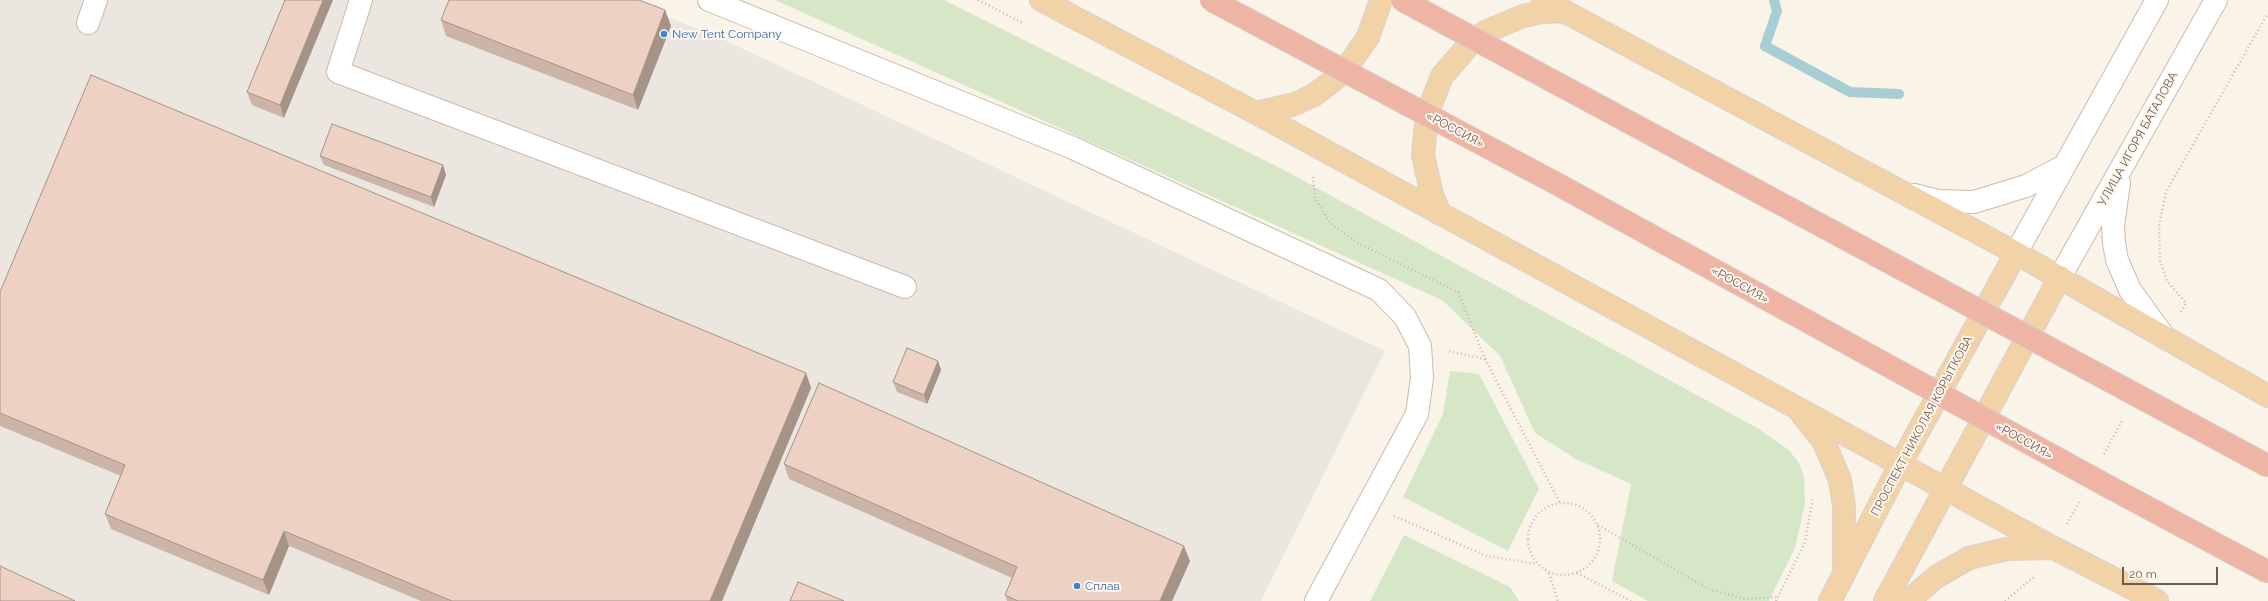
<!DOCTYPE html>
<html>
<head>
<meta charset="utf-8">
<style>
  body { margin:0 }
  #map { position:relative; width:2268px; height:601px; overflow:hidden; background:#faf3e8; font-family:Raleway,sans-serif }
  canvas { display:block }
  .scale { position:absolute; left:2122px; top:567px; width:96px; height:18px; box-sizing:border-box; border:2px solid #725a4f; border-top:0; padding-left:5px; font-size:12px; line-height:14px; white-space:nowrap; color:#725a4f; -webkit-text-stroke:3px #fdf7ee; paint-order:stroke }
</style>
</head>
<body>
<div id="map">
<canvas width="2268" height="601"></canvas>
<div class="scale">20 m</div>
</div>
<script>
const g = document.querySelector('canvas').getContext('2d');
g.lineJoin = 'round';
function fillPath(path, color) { g.fillStyle = color; g.fill(path, 'evenodd'); }
const toPath = rows => new Path2D(rows.map(r => 'M' + r).join(''));
function stroke(path, color, width, dash) { g.strokeStyle = color; g.lineWidth = width; g.lineCap = dash ? 'butt' : 'round'; g.setLineDash(dash || []); g.stroke(path); }
function label(font, color, halo, rows, align = 'center') {
  g.font = font + ' Raleway,sans-serif'; g.lineWidth = 4; g.setLineDash([]); g.textBaseline = 'middle'; g.strokeStyle = halo; g.fillStyle = color; for (const [text, x, y, turn = 0] of rows) {
    g.save(); g.translate(x, y); g.rotate((+turn || 0) * Math.PI / 180); g.textAlign = isNaN(turn) ? turn : align; if (halo) g.strokeText(text, 0, 0); g.fillText(text, 0, 0); g.restore();
  }
}
fillPath(toPath([
  [0,0,623,0,716,36,1385,351,1261,601,0,601]
]), '#ece6e1');
fillPath(toPath([
  [775,0,944,0,1284,170,1759,429,1789,450,1799,463,1804,476,1805,503,1795,548,1769,601,1648,601,1612,581,1631,484,1576,459,1535,433,1500,356,1442,300],
  [1450,371,1479,374,1539,489,1508,551,1403,497,1443,414],
  [1404,535,1510,587,1519,601,1370,601]
]), '#d6e7c8');
stroke(toPath([
  [1774,0,1777,11,1765,46,1850,92,1899,94]
]), '#a6ced3', 10);
const minor = toPath([
  [361,0,338,72,905,287],
  [709,0,1073,148,1379,290,1405,317,1420,346,1422,378,1417,414,1316,601],
  [88,23,96,0],
  [2119,183,2113,225,2114,243,2117,260,2130,290,2165,338],
  [1914,195,1938,201,1974,202,2026,186,2064,166],
  [2016,253,2157,0],
  [2060,277,2216,0]
]);
const major = toPath([
  [1041,0,1256,113,2054,548,2157,601],
  [1543,0,2016,253,2268,396],
  [1256,113,1295,104,1314,95,1330,83,1345,70,1368,37,1381,0],
  [1440,214,1432,195,1423,155,1427,114,1442,76,1469,45,1485,32,1523,16,1542,12,1563,11],
  [1802,414,1824,442,1840,480,1844,506,1844,568],
  [1830,601,1901,463,2016,253],
  [1885,601,2060,277],
  [1908,601,1936,577,1969,558,2007,549,2053,548]
]);
stroke(minor, '#ccbaaf', 24);
stroke(major, '#d8d1ce', 24);
stroke(toPath([
  [978,0,1023,23],
  [1313,177,1315,198,1330,223,1358,243,1458,292,1485,359,1448,351],
  [2181,312,2186,303,2167,281,2160,260,2159,226,2166,192,2268,13],
  [1485,359,1560,503],
  [2104,454,2123,419],
  '1528 539a36 36 0 1 1 72 0a36 36 0 1 1-72 0Z',
  [1394,516,1487,556,1537,564],
  [2067,524,2079,502],
  [1598,525,1708,589,1745,599,1778,597],
  [1549,573,1558,601],
  [1577,573,1631,601],
  [1776,601,1805,542,1813,497],
  [2005,601,2034,577]
]), '#d2b5a6', 2.5, [1, 3]);
stroke(minor, '#fff', 22);
stroke(major, '#f2d3a7', 22);
const highwayBridge = toPath([
  [1211,0,1559,185,2111,488,2268,572],
  [1402,0,2268,466]
]);
stroke(highwayBridge, '#d8d1ce', 24, []);
stroke(highwayBridge, '#eeb5a5', 22);
fillPath(toPath([
  [285,0,284,118,252,105,247,92],
  [665,10,671,26,638,110,446,36,441,20],
  [320,156,443,165,446,175,434,207,324,165],
  [0,292,806,373,811,388,722,601,421,601,289,546,269,595,111,529,105,514,121,476,0,426],
  [938,361,941,370,927,404,897,392,893,382],
  [784,464,1190,561,1172,601,1007,601,1005,595,1012,578,789,479]
]), '#ccb5a8');
fillPath(toPath([
  [323,0,333,0,284,118,280,105],
  [665,10,671,26,638,110,633,95],
  [443,165,446,175,434,207,431,197],
  [938,361,941,370,927,404,924,395],
  [806,373,811,388,722,601,710,601],
  [284,531,289,546,269,595,263,580],
  [1184,546,1190,561,1172,601,1160,601]
]), '#a69388');
const building = toPath([
  [285,0,323,0,280,105,247,92,285,0],
  [449,0,639,0,665,10,633,95,441,20,449,0],
  [91,75,806,373,710,601,452,601,284,531,263,580,105,514,125,465,0,413,0,292,91,75],
  [332,124,443,165,431,197,320,156,332,124],
  [907,348,938,361,924,395,893,382,907,348],
  [819,383,1184,546,1160,601,1018,601,1005,595,1017,567,784,464,819,383],
  [0,566,75,601,0,601,0,566],
  [798,582,844,601,790,601,798,582]
]);
fillPath(building, '#edd2c3');
stroke(building, '#a69388', 1);
for (const [x, y, r, color] of [
  [664,34,4,"#3f7fe0"],
  [1077,586,4,"#3f7fe0"]
]) { const dot = new Path2D(); dot.arc(x, y, r, 0, 2 * Math.PI); g.fillStyle = color; g.fill(dot); stroke(dot, '#fdf7ee', 1.5); }
label('12px', '#366cbe', '#fdf7ee', [
  ["New Tent Company",672,34],
  ["Сплав",1085,586]
], 'left');
label('12px', '#725a4f', '#fdf7ee', [
  ["«РОССИЯ»",1455,130,28],
  ["УЛИЦА ИГОРЯ БАТАЛОВА",2138,139,-61],
  ["«РОССИЯ»",1740,285,29],
  ["ПРОСПЕКТ НИКОЛАЯ КОРЫТКОВА",1922,426,-62],
  ["«РОССИЯ»",2024,441,29]
]);
</script>
</body>
</html>
